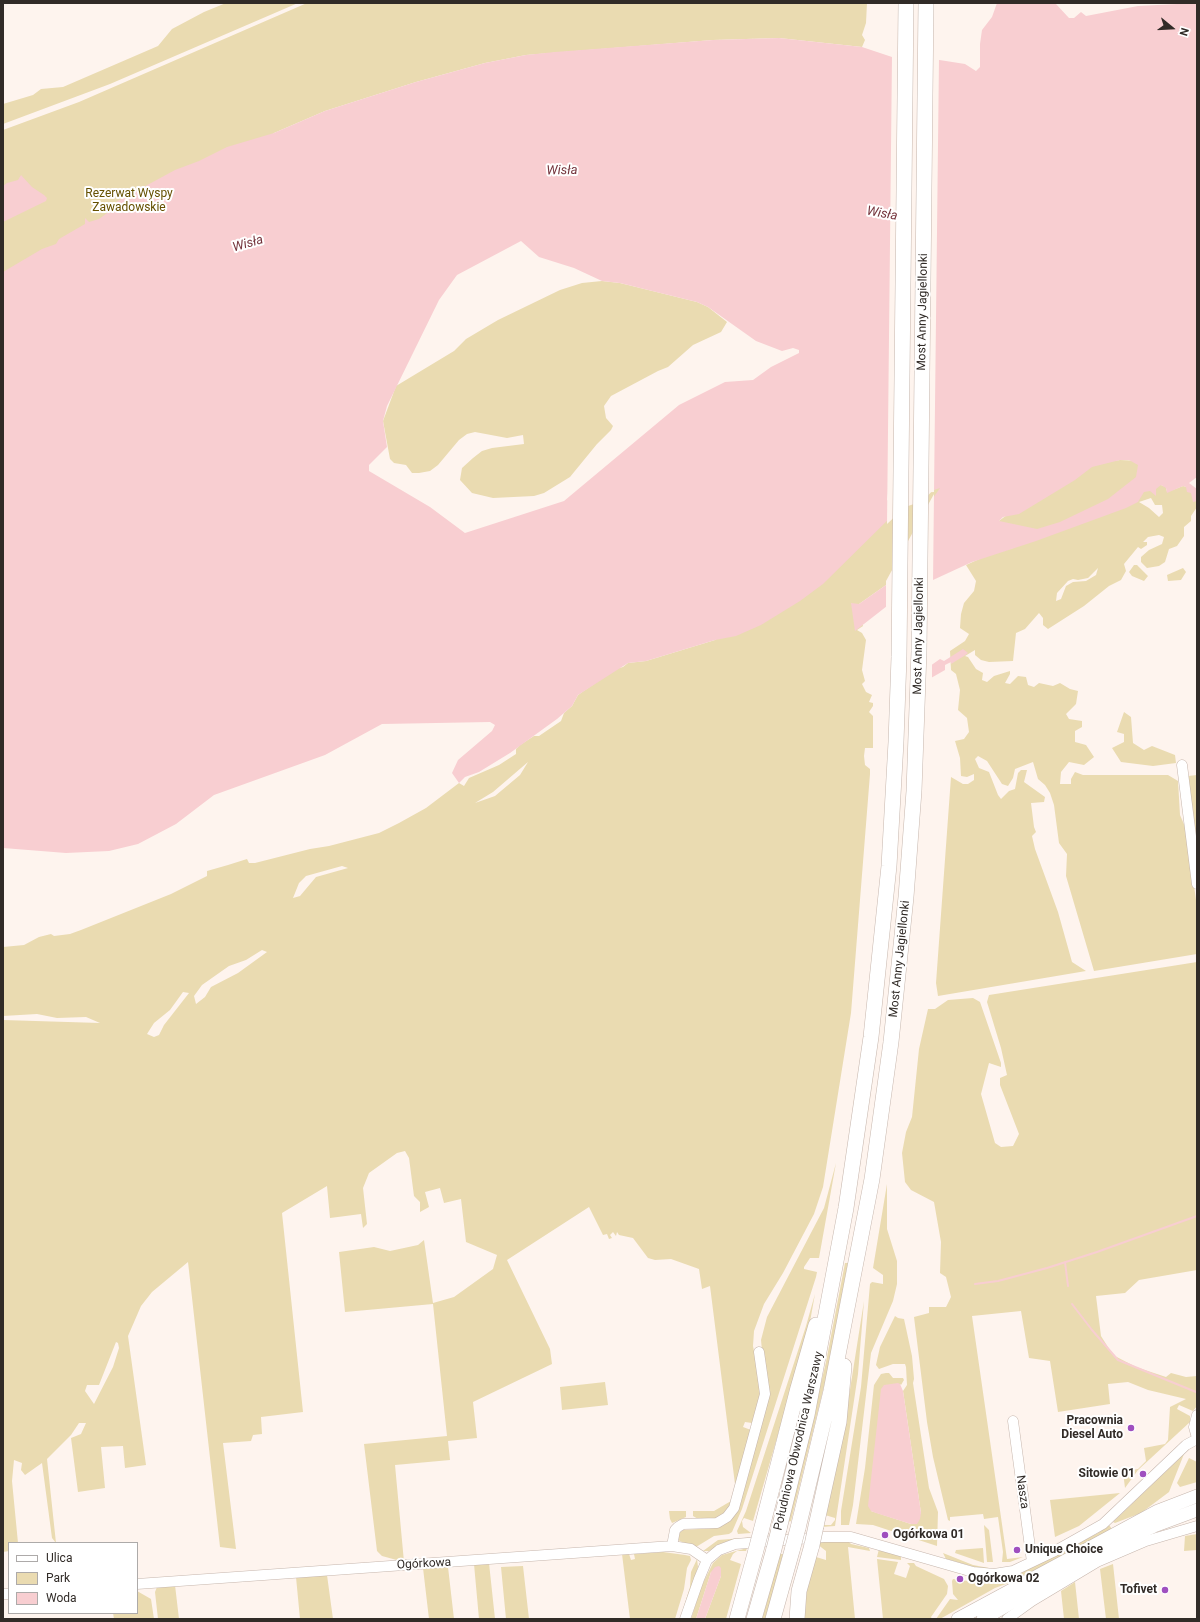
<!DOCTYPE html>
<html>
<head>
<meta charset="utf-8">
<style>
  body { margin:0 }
  #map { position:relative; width:1200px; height:1622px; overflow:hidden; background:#fef4ee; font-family:Roboto,sans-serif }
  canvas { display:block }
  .frame { position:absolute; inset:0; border:4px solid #312b27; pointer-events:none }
  .legend { position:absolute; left:8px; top:1542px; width:130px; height:72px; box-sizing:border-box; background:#fff; border:1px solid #adaaa9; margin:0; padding:5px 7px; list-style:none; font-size:12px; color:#312b27 }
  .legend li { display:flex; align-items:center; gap:8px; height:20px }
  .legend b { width:20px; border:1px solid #adaaa9 }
  .north { position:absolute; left:1152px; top:8px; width:40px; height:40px; -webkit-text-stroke:3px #fff; paint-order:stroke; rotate:108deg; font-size:11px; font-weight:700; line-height:16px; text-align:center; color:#312b27 }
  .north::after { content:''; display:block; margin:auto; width:14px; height:18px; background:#312b27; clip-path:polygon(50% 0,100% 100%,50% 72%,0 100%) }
</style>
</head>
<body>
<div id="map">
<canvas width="1200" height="1622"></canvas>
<div class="frame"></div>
<ul class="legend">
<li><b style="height:5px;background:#fff"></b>Ulica</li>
<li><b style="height:11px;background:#eadbb1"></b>Park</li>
<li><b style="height:11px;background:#f8ced1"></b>Woda</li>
</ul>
<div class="north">N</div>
</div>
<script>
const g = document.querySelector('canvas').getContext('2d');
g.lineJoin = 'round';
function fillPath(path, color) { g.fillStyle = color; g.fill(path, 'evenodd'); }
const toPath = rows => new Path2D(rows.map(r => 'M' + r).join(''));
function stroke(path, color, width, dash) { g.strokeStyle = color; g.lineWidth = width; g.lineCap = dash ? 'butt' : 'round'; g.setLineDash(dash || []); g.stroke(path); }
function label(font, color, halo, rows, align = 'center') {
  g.font = font + ' Roboto,sans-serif'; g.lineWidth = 4; g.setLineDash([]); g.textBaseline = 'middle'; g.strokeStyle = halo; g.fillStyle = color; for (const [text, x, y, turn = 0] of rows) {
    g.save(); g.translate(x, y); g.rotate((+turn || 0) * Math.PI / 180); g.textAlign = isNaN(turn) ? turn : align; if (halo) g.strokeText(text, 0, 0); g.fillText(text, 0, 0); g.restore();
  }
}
fillPath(toPath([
  [226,3,298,3,110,84,3,124,3,104,33,95,41,89,63,87,158,46,172,29,204,12],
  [307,3,867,3,866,23,862,35,865,40,862,47,779,38,713,40,526,55,485,63,416,82,325,111,274,133,3,355,3,130,79,102],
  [602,281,620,283,697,302,708,307,727,322,721,332,693,345,668,367,658,371,611,396,604,406,606,418,613,426,611,430,597,444,570,477,544,493,534,496,493,498,472,493,460,480,462,468,473,458,482,451,492,448,524,444,523,435,507,438,475,432,467,434,459,440,438,465,430,471,419,473,412,473,406,465,394,463,390,459,383,421,396,386,454,351,466,339,498,320,560,290,582,283],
  [1120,460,1142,461,1161,485,1166,487,1167,492,1183,486,1187,487,1197,501,1197,507,1191,516,1191,521,1184,527,1184,536,1177,546,1169,549,1165,562,1159,566,1147,568,1141,562,1141,557,1149,550,1162,544,1164,537,1159,535,1148,537,1143,542,1147,542,1147,545,1141,549,1138,547,1124,564,1126,571,1121,580,1109,586,1084,606,1048,629,1043,625,1043,618,1039,613,1025,629,1016,633,1013,661,989,662,981,660,975,655,975,650,965,656,968,657,976,669,983,673,982,680,987,682,994,676,1010,671,1010,674,1005,683,1010,684,1018,676,1026,677,1028,685,1034,687,1039,683,1053,686,1060,683,1070,689,1078,691,1076,704,1066,714,1069,719,1082,721,1082,727,1075,731,1075,742,1086,745,1094,757,1084,765,1069,762,1061,772,1060,784,1071,784,1071,779,1075,772,1083,775,1168,775,1178,781,1180,815,1186,829,1197,907,1197,954,1094,971,1066,876,1067,854,1059,843,1054,805,1050,793,1045,785,1038,779,1033,762,1015,769,1013,778,1008,786,1002,784,987,761,978,756,975,759,979,768,989,772,998,795,1001,799,1009,791,1015,789,1018,773,1021,770,1027,770,1024,782,1045,797,1044,802,1031,803,1034,827,1036,832,1032,836,1035,849,1058,912,1072,962,1086,971,938,996,936,983,951,777,963,784,968,784,974,780,974,774,967,777,961,776,960,758,955,741,964,739,969,732,967,718,958,710,960,690,956,674,951,670,950,651,965,641,969,634,960,628,961,614,964,603,974,591,976,581,966,565,986,556,1013,548,984,532,1073,466],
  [1151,498,1155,505,1162,505,1163,513,1159,517,1149,508,1139,502],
  [1098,568,1096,575,1086,581,1073,582,1066,586,1061,599,1056,601,1057,593,1068,581,1073,579,1078,580,1088,578],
  [973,464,886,585,859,604,863,626,857,630,862,633,866,640,862,670,865,681,862,684,866,692,872,695,869,702,873,703,873,706,869,712,873,716,873,748,865,748,864,756,865,765,870,769,870,774,851,1013,823,1187,814,1214,783,1273,764,1304,754,1331,753,1346,761,1387,757,1412,752,1423,745,1422,743,1427,751,1430,736,1492,710,1286,702,1289,699,1269,671,1259,655,1260,648,1258,633,1238,619,1235,617,1232,616,1236,613,1232,610,1235,612,1238,609,1239,607,1234,603,1235,589,1207,507,1260,550,1349,552,1364,473,1402,477,1438,448,1441,450,1460,395,1465,404,1562,382,1556,377,1551,364,1444,447,1436,433,1304,345,1312,339,1252,374,1247,390,1251,418,1245,424,1240,433,1303,454,1297,493,1269,497,1255,466,1242,461,1199,444,1203,440,1188,425,1192,429,1207,420,1212,420,1202,414,1196,409,1158,405,1151,397,1153,369,1173,363,1188,367,1224,363,1228,361,1214,330,1218,327,1186,282,1213,303,1412,261,1417,262,1434,253,1435,251,1441,223,1443,236,1549,220,1547,188,1262,152,1292,141,1306,128,1336,146,1465,125,1468,123,1446,101,1447,105,1488,78,1492,71,1438,81,1434,86,1423,79,1423,71,1435,47,1459,56,1543,52,1538,42,1463,25,1475,21,1470,22,1463,14,1460,12,1481,18,1543,9,1543,9,1551,3,1552,3,1020,100,1023,86,1017,57,1018,37,1014,3,1016,3,947,24,945,39,937,51,934,54,936,70,934,81,930,171,894,207,876,207,871,228,865,247,859,249,863,255,863,310,849,329,846,379,833,399,823,426,808,459,783,464,786,469,778,499,765,516,754,516,749,520,745,534,736,539,736,561,721,564,713,572,706,578,695,615,669,623,667,628,663,646,661,715,640,899,509,923,501,933,490],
  [528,762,520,775,495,796,475,803,493,792],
  [342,866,348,868,316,877,300,896,293,898,299,883,306,876],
  [262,950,267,952,238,973,211,987,205,997,196,1004,194,996,202,985,229,966,246,960],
  [183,992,189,993,164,1025,159,1035,154,1037,147,1034,154,1023,170,1010],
  [116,1342,118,1343,119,1348,113,1367,94,1404,85,1391,87,1385,99,1385],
  [1134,565,1137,565,1148,576,1144,581,1132,576,1129,572],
  [1183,568,1186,572,1181,580,1168,581,1167,575],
  [1124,712,1131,717,1133,743,1144,750,1152,746,1175,755,1176,763,1153,766,1121,762,1112,748,1124,742,1124,734,1117,732],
  [1197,775,1197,853,1188,776],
  [1197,962,1197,1270,1139,1280,1125,1293,1096,1296,1101,1336,1113,1355,1136,1367,1166,1377,1171,1373,1186,1377,1197,1376,1197,1406,1193,1411,1179,1405,1177,1409,1190,1416,1190,1422,1138,1470,1125,1488,1123,1472,1138,1469,1146,1461,1144,1448,1165,1444,1168,1440,1170,1407,1186,1399,1148,1390,1128,1382,1108,1384,1110,1404,1058,1412,1050,1361,1029,1358,1021,1311,972,1316,1007,1559,1023,1557,1010,1562,1002,1562,1003,1552,998,1517,984,1519,983,1514,950,1517,950,1521,948,1520,933,1457,927,1422,914,1317,929,1313,929,1307,946,1307,951,1297,946,1277,940,1273,941,1242,934,1202,911,1190,905,1182,902,1153,906,1132,912,1117,919,1049,928,1009,935,1009,948,1000,973,998,980,1002,1001,1063,1001,1067,989,1063,981,1094,995,1143,1001,1147,1013,1146,1019,1134,1000,1085,1000,1078,1007,1075,1001,1048,987,1002,989,995],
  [836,1163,819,1258,810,1258,804,1267,804,1269,817,1272,816,1277,742,1509,732,1532,729,1534,714,1536,696,1547,682,1542,678,1540,678,1534,683,1530,715,1528,729,1520,767,1403,761,1340,767,1317,824,1208],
  [887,1184,887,1229,897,1261,897,1284,893,1301,871,1353,853,1505,849,1525,841,1525,841,1511,861,1387,870,1284,872,1282,883,1284,883,1275,873,1268],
  [845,1263,848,1263,827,1374,791,1521,788,1522,826,1362],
  [815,1294,809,1327,753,1521,744,1518,742,1521,743,1527,751,1533,738,1534,737,1531,746,1511,806,1326],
  [864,1301,858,1374,835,1526,822,1527,822,1525,831,1525,835,1520,835,1518,825,1515,842,1440],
  [895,1316,898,1318,904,1319,912,1356,914,1379,913,1383,929,1488,938,1512,937,1546,873,1525,856,1524,865,1468,874,1385,881,1374,886,1373,889,1373,893,1378,903,1378,904,1380,901,1385,900,1384,871,1511,911,1524,921,1513,903,1391,907,1385,906,1367,905,1364,893,1364,879,1369,876,1365,880,1347],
  [605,1382,608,1405,562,1410,560,1387],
  [1184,1454,1169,1492,1141,1513,1115,1523,1113,1522],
  [1189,1458,1197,1462,1197,1482,1180,1487,1177,1483],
  [1120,1493,1079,1526,1055,1537,1050,1500],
  [731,1501,731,1504,724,1514,714,1519,698,1519,693,1516,693,1511,714,1511],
  [669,1511,686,1511,686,1517,672,1523,670,1519],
  [984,1525,989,1530,993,1562,987,1562],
  [1109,1525,1112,1529,1025,1577,995,1588,940,1619,936,1619,950,1599,958,1600,953,1594,952,1581,953,1579,976,1582,977,1580,1004,1577,1069,1548,1098,1533],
  [845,1530,735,1539,720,1544,709,1551,703,1551,718,1540],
  [1197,1534,1197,1550,1184,1551,1185,1536],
  [818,1541,849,1542,851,1544,869,1548,870,1551,848,1547,855,1619,803,1619,806,1590,816,1557,826,1560,826,1551,817,1544],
  [747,1548,746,1551,737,1551,733,1554,730,1560,741,1564,726,1619,705,1619,721,1576,711,1572,696,1619,691,1619,701,1587,713,1563,722,1555],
  [983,1548,984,1563,955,1553,956,1550],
  [879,1549,901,1556,901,1560,877,1557],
  [663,1552,685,1555,690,1556,691,1560,687,1568,684,1589,675,1619,630,1619,622,1554,629,1554,631,1560,635,1559,634,1554],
  [943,1553,973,1565,989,1568,978,1568,946,1559],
  [780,1554,783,1554,773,1592,765,1619,762,1619],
  [697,1559,698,1567,681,1619,680,1619,690,1587,691,1572],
  [877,1559,898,1562,894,1574,906,1578,910,1566,907,1563,914,1563,916,1566,944,1579,948,1586,947,1594,931,1617,932,1619,883,1619],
  [489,1563,495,1619,479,1619,474,1564],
  [1113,1564,1119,1619,1106,1619,1100,1569],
  [523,1566,529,1619,506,1619,501,1567],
  [448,1567,454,1619,429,1619,423,1568],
  [327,1575,333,1619,300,1619,296,1577],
  [1075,1582,1079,1619,1064,1619,1061,1591],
  [175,1585,179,1619,158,1619,155,1592,157,1587],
  [137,1591,151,1599,154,1619,114,1619,113,1613,137,1613]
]), '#eadbb1');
fillPath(toPath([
  [997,3,1053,3,1056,4,1069,18,1074,18,1081,12,1086,16,1138,6,1197,3,1197,477,1189,483,1197,489,1197,501,1193,502,1191,493,1187,492,1186,487,1183,486,1167,493,1166,488,1161,485,1156,489,1156,496,1150,491,1144,492,1138,502,1126,508,1036,541,972,562,933,580,887,606,855,631,851,603,859,604,886,585,929,504,940,488,934,490,888,492,887,500,899,509,823,584,800,601,761,625,736,636,715,640,646,661,628,663,578,695,572,706,557,719,510,753,479,772,465,777,459,783,452,773,458,760,492,731,495,725,490,722,382,724,325,755,214,795,176,824,138,844,109,851,66,853,3,848,3,272,42,249,56,244,59,239,85,224,85,218,89,222,99,219,110,211,116,202,175,170,199,161,227,147,274,133,325,111,416,82,485,63,526,55,555,52,713,40,779,38,862,47,892,57,914,56,965,64,976,71,980,67,980,44,982,30,992,17],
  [521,241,539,257,574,268,602,281,620,283,697,302,708,307,756,341,782,351,793,348,799,350,799,353,771,367,753,380,725,382,679,405,564,501,465,533,430,507,369,471,369,465,387,447,383,421,387,406,439,300,457,275],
  [1120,460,1129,460,1138,465,1136,477,1108,499,1060,522,1037,529,999,521,1003,517,1019,514,1075,480,1092,467],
  [21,175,32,187,44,195,47,198,46,201,3,222,3,186,7,183,18,180],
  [963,649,968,653,964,656,951,664,951,662,945,665,945,670,924,682,923,671,940,659,944,661],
  [898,1383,900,1384,903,1391,921,1513,920,1519,917,1524,911,1524,876,1513,871,1511,868,1506,881,1389,884,1385],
  [719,1566,721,1568,721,1576,705,1619,696,1619,711,1572,715,1567]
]), '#f8ced1');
fillPath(toPath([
  [914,54,939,58,934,492,890,494,889,499,901,508,901,511,887,524,892,55],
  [934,494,933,583,886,609,886,581],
  [932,662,932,680,924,684,922,669]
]), '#fef4ee');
stroke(toPath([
  [1065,1262,1068,1286],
  [975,1284,998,1281,1047,1268,1097,1252,1197,1216],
  [1072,1304,1092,1330,1118,1360,1196,1392]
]), '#f8ced1', 2);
const minor = toPath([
  [1182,765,1197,884],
  [1197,1415,1194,1427,1197,1438],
  [1013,1421,1032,1562],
  [672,1546,675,1530,678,1527,683,1524,717,1523,727,1517,734,1508,765,1394,759,1352],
  [137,1584,672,1546,691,1549,707,1560],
  [3,1594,9,1594],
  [685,1619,699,1579,707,1560,719,1550,735,1544,824,1537,851,1537,973,1572,994,1574,1013,1571,1055,1551,1103,1524,1186,1445,1197,1439],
  [1007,1619,1032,1601,1097,1562,1146,1541,1197,1526]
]);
const major = toPath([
  [958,1619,1158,1511,1197,1496],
  [983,1619,1106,1548,1154,1526,1197,1510]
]);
const highway = toPath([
  [816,1526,839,1422,844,1366],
  [798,1528,831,1391,872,1179,891,1042,906,897,914,791,919,651,926,3],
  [779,1529,807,1415,846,1208,871,1037,889,866,896,742,899,657,906,3],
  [761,1531,798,1388,816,1325],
  [737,1619,756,1550],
  [754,1619,774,1549],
  [773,1619,793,1547],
  [797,1619,799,1591,812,1545]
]);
stroke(minor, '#c6b6ad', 11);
stroke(major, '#c6b6ad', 14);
stroke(highway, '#c6b6ad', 16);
stroke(minor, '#fff', 10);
stroke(major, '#fff', 13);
stroke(highway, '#fff', 15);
const highwayBridge = toPath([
  [812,1545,816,1526],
  [793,1547,798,1528],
  [774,1549,779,1529],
  [756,1550,761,1531]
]);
stroke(highwayBridge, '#c6b6ad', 16, []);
stroke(highwayBridge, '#fff', 15);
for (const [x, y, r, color] of [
  [1131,1428,4,"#9f4fbf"],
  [1143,1474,4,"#9f4fbf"],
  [885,1535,4,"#9f4fbf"],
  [1017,1550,4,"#9f4fbf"],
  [960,1579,4,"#9f4fbf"],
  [1165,1590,4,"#9f4fbf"]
]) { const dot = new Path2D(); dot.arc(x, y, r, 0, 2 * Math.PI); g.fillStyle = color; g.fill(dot); stroke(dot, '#fff', 1.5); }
label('12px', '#655000', '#fff', [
  ["Rezerwat Wyspy",129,194],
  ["Zawadowskie",129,208]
]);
label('12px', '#312b27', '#fff', [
  ["Most Anny Jagiellonki",923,312,-89],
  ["Most Anny Jagiellonki",919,636,-89],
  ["Most Anny Jagiellonki",900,959,-84],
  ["Południowa Obwodnica Warszawy",799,1441,-77],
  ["Nasza",1022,1492,82],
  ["Ogórkowa",424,1564,-3]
]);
label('bold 12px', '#312b27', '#fff', [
  ["Pracownia",1123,1421],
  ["Diesel Auto",1123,1435],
  ["Sitowie 01",1135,1474],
  ["Ogórkowa 01",893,1535,"left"],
  ["Unique Choice",1025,1550,"left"],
  ["Ogórkowa 02",968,1579,"left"],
  ["Tofivet",1157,1590]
], 'right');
label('italic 13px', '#74343c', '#fff', [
  ["Wisła",562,171,-1],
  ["Wisła",882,214,10],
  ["Wisła",248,244,-16]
]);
</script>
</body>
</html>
